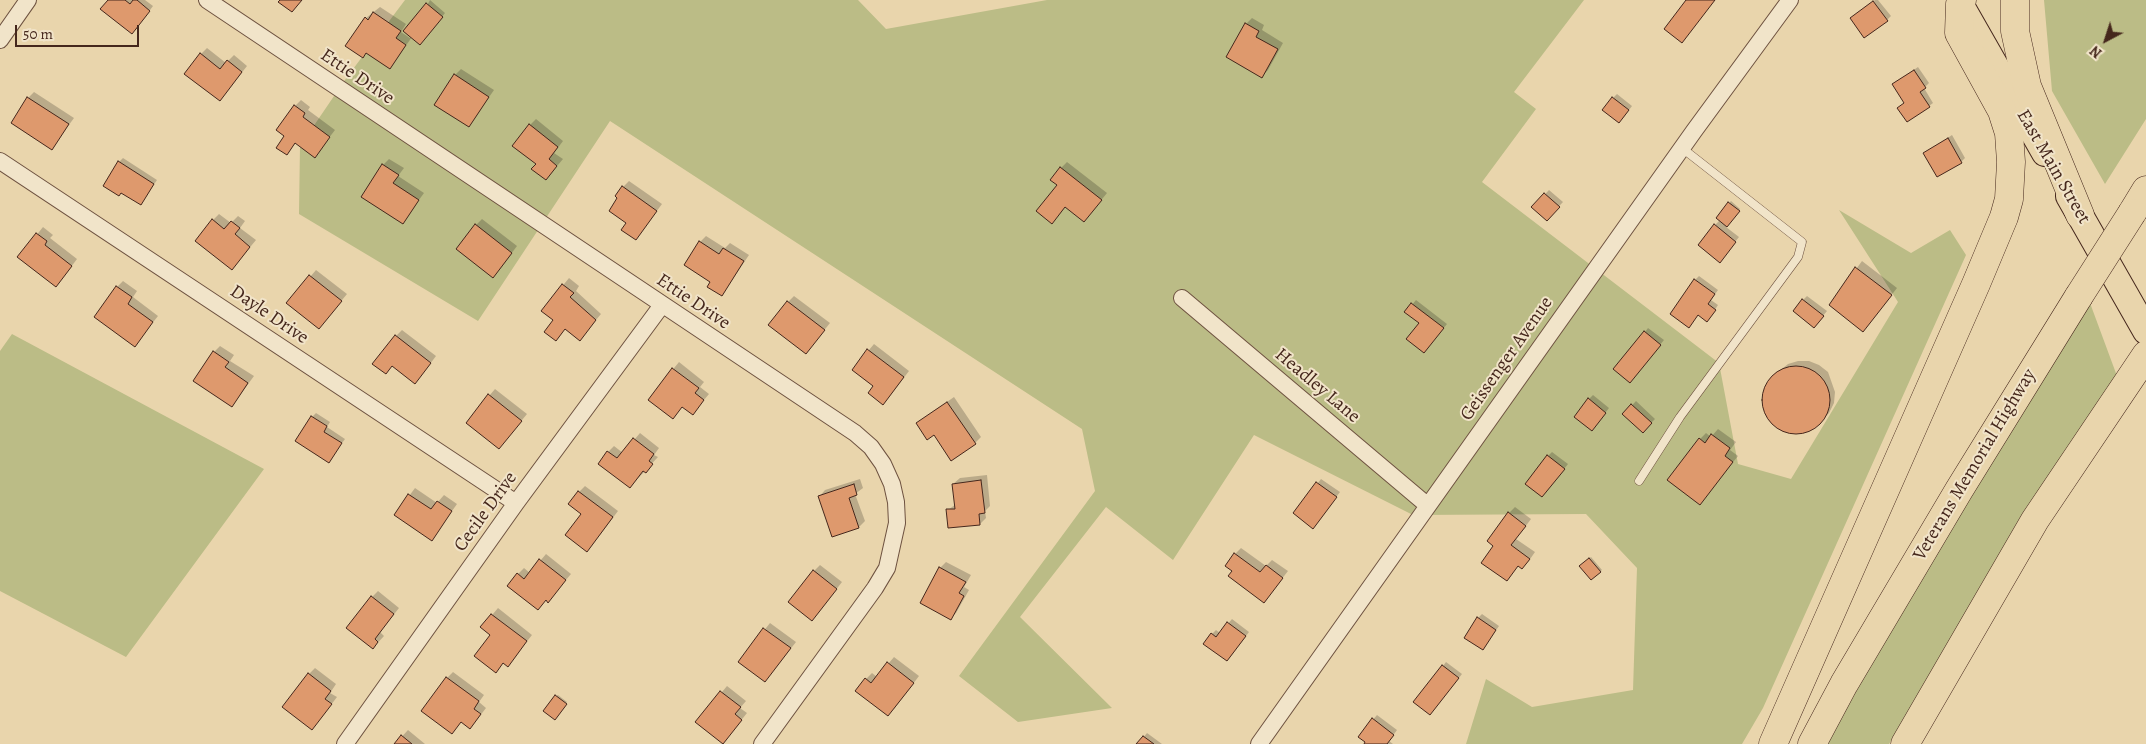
<!DOCTYPE html>
<html>
<head>
<meta charset="utf-8">
<style>
  body { margin:0 }
  #map { position:relative; width:2146px; height:744px; overflow:hidden; background:#e9d5ac; font-family:Alegreya,serif }
  canvas { display:block }
  .north { position:absolute; left:2081px; top:15px; width:50px; height:50px; -webkit-text-stroke:4px #f1e4c9; paint-order:stroke; rotate:220deg; font-size:14px; font-weight:700; line-height:20px; text-align:center; color:#45271c }
  .north::after { content:''; display:block; margin:auto; width:18px; height:22px; background:#45271c; clip-path:polygon(50% 0,100% 100%,50% 72%,0 100%) }
  .scale { position:absolute; left:15px; top:25px; width:124px; height:22px; box-sizing:border-box; border:2px solid #45271c; border-top:0; padding-left:6px; font-size:15px; line-height:18px; white-space:nowrap; color:#45271c; -webkit-text-stroke:4px #f1e4c9; paint-order:stroke }
</style>
</head>
<body>
<div id="map">
<canvas width="2146" height="744"></canvas>
<div class="north">N</div>
<div class="scale">50 m</div>
</div>
<script>
const g = document.querySelector('canvas').getContext('2d');
g.lineJoin = 'round';
function fillPath(path, color) { g.fillStyle = color; g.fill(path, 'evenodd'); }
const toPath = rows => new Path2D(rows.map(r => 'M' + r).join(''));
function stroke(path, color, width, dash) { g.strokeStyle = color; g.lineWidth = width; g.lineCap = dash ? 'butt' : 'round'; g.setLineDash(dash || []); g.stroke(path); }
function label(font, color, halo, rows, align = 'center') {
  g.font = font + ' Alegreya,serif'; g.lineWidth = 4; g.setLineDash([]); g.textBaseline = 'middle'; g.strokeStyle = halo; g.fillStyle = color; for (const [text, x, y, turn = 0] of rows) {
    g.save(); g.translate(x, y); g.rotate((+turn || 0) * Math.PI / 180); g.textAlign = isNaN(turn) ? turn : align; if (halo) g.strokeText(text, 0, 0); g.fillText(text, 0, 0); g.restore();
  }
}
fillPath(toPath([
  [405,0,858,0,886,29,1047,0,1584,0,1514,92,1536,109,1482,182,1719,363,1738,464,1791,479,1898,302,1839,210,1911,253,1950,230,1966,255,1763,708,1742,744,1466,744,1486,679,1532,707,1633,690,1637,568,1586,514,1413,515,1254,435,1173,560,1106,507,1020,617,1112,708,1018,722,959,676,1095,491,1082,429,610,121,478,321,299,214,300,146,347,77],
  [2044,0,2146,0,2146,119,2105,184,2052,91],
  [2090,303,2117,376,2024,513,1889,744,1827,744,1856,691,1970,497],
  [12,334,264,469,126,657,0,591,0,351]
]), '#bbbc86');
fillPath(toPath([
  [109,0,145,0,153,6,136,29],
  [430,0,445,13,424,40,412,37,390,68,366,18,380,7,406,24,401,32,410,38],
  [1875,0,1878,0,1891,16,1887,20,1855,15],
  [1252,18,1264,25,1262,30,1283,43,1268,70,1262,76,1246,24],
  [207,48,226,63,234,55,247,66,225,94,201,54],
  [1918,67,1929,83,1924,88,1933,103,1929,106,1899,108,1905,102,1893,84],
  [461,69,494,90,469,126,455,75],
  [34,92,74,118,52,148,28,98],
  [1617,94,1632,106,1623,118,1613,98],
  [301,100,310,107,308,110,335,130,315,156,296,143,286,153,295,106],
  [536,119,563,141,554,153,563,159,546,179,537,164,530,125],
  [1952,135,1965,158,1961,162,1925,153],
  [123,158,157,180,144,199,122,192,119,162],
  [389,159,404,168,398,176,424,193,403,222,383,165],
  [1067,162,1107,193,1090,214,1066,206,1058,216,1061,168],
  [629,181,662,204,636,239,619,198,623,187],
  [1549,190,1563,202,1547,219,1533,207],
  [1731,201,1740,209,1726,227,1739,237,1723,257,1715,225,1720,220,1717,217],
  [219,214,231,223,238,216,245,221,240,228,256,240,232,269,213,220],
  [482,219,517,246,499,270,476,225],
  [43,227,53,235,50,238,77,259,62,279,19,257],
  [706,236,725,248,730,243,749,255,722,295,712,282,700,242],
  [1862,261,1897,288,1869,324,1830,305],
  [316,270,347,294,319,328,288,303],
  [1699,276,1718,290,1711,300,1718,305,1711,316,1699,314,1689,326,1695,280],
  [569,278,579,286,576,291,601,314,580,339,566,328,556,339,555,320,543,310],
  [123,281,137,291,133,297,158,316,135,345,117,287],
  [794,296,830,323,806,353,788,302],
  [1807,296,1827,311,1818,322,1803,300],
  [1416,300,1447,324,1428,347,1421,323,1406,312],
  [1648,328,1664,340,1634,377,1645,332],
  [402,330,436,356,421,376,396,336],
  [874,344,909,371,889,397,853,369],
  [220,346,234,355,230,361,254,376,232,406,214,352],
  [1798,361,1809,361,1819,365,1828,372,1835,392,1834,403,1829,413,1815,427,1805,432,1784,430,1775,425,1768,417,1763,396,1772,377,1788,364],
  [679,362,704,382,700,387,709,394,693,413,683,406,649,399],
  [495,389,527,414,499,448,467,422],
  [1593,395,1609,408,1595,426,1589,399],
  [954,397,981,437,975,443,917,423],
  [1636,401,1655,419,1643,431,1624,414],
  [316,413,330,422,327,427,345,439,329,461,312,417],
  [1718,429,1736,442,1730,450,1738,456,1700,503,1700,439,1706,433,1711,437],
  [640,433,659,448,654,455,658,457,630,487,608,452,614,446,623,453],
  [1552,452,1568,464,1546,492,1548,456],
  [987,475,990,506,985,511,986,518,980,524,948,510,956,504,953,484,960,478],
  [860,479,863,488,855,494,865,521,859,527,833,535,819,497,825,490],
  [1321,479,1340,492,1317,523,1295,513],
  [585,486,618,511,593,544,579,492],
  [415,488,437,503,444,495,457,504,432,539,395,515],
  [1515,507,1531,519,1516,539,1535,552,1528,562,1519,565,1507,580,1495,545,1509,513],
  [1241,548,1266,566,1272,560,1288,571,1264,602,1233,571,1235,554],
  [546,554,571,574,548,601,518,574,524,568,530,573],
  [1591,557,1602,570,1591,578,1581,566],
  [946,562,971,575,964,587,969,590,956,613,950,619,921,602,940,568],
  [820,565,842,582,818,613,814,571],
  [378,591,399,608,380,632,384,636,373,648,372,597],
  [498,608,532,635,513,659,504,662,496,671,492,635,482,627],
  [1482,614,1499,626,1483,649,1478,618],
  [1232,619,1249,632,1231,656,1212,634,1216,630,1220,633],
  [770,623,796,642,770,675,739,662],
  [894,657,919,676,894,709,866,679,872,673,877,677],
  [1446,662,1462,674,1434,710,1443,666],
  [315,668,336,684,330,693,337,697,318,722,309,674],
  [453,672,484,695,479,702,486,708,476,721,462,721,452,732,447,678],
  [727,686,746,701,740,708,747,713,723,743,697,722],
  [558,695,567,702,556,717,556,696],
  [1377,715,1397,730,1389,741,1393,744,1365,744,1367,742,1359,736],
  [408,730,425,744,395,744],
  [1147,733,1162,744,1138,744]
]), '#0003');
const building = toPath([
  [108,0,125,0,130,4,133,0,137,0,150,11,132,34,100,9,108,0],
  [280,0,302,0,292,12,278,2,280,0],
  [1686,0,1715,0,1682,43,1664,29,1686,0],
  [1873,1,1888,21,1864,38,1850,18,1873,1],
  [426,3,443,17,420,45,403,31,426,3],
  [373,12,401,31,396,38,406,45,390,69,366,53,363,58,345,46,365,17,368,20,373,12],
  [1245,23,1259,31,1256,37,1278,49,1262,78,1226,57,1245,23],
  [200,53,220,69,227,60,242,72,220,101,184,74,200,53],
  [1914,70,1926,88,1920,92,1930,107,1907,122,1897,108,1904,103,1892,84,1914,70],
  [454,74,489,97,469,127,434,105,454,74],
  [27,97,69,124,52,150,11,123,27,97],
  [1612,97,1629,110,1619,123,1602,110,1612,97],
  [294,105,305,113,303,117,330,137,315,158,295,143,287,155,276,148,284,136,276,130,294,105],
  [529,124,558,147,549,159,557,166,546,180,531,169,536,164,512,146,529,124],
  [1948,138,1962,163,1937,177,1923,153,1948,138],
  [118,161,154,184,141,205,121,193,119,196,103,186,118,161],
  [382,164,399,175,393,183,419,200,403,224,361,197,382,164],
  [1060,167,1102,200,1084,222,1065,207,1052,224,1036,211,1057,185,1050,180,1060,167],
  [622,186,657,211,636,240,621,230,626,223,609,211,617,198,615,196,622,186],
  [1544,193,1560,207,1547,221,1531,207,1544,193],
  [1728,202,1740,211,1727,227,1716,218,1728,202],
  [212,219,224,229,231,221,240,228,235,234,250,247,232,270,195,241,212,219],
  [475,224,512,253,493,278,456,249,475,224],
  [1714,224,1736,242,1720,263,1698,245,1714,224],
  [36,233,47,241,45,245,72,266,56,287,17,257,36,233],
  [699,241,719,254,723,248,744,261,722,296,707,287,710,282,684,265,699,241],
  [1855,267,1892,295,1863,332,1829,305,1855,267],
  [309,275,342,301,319,329,286,303,309,275],
  [1694,279,1715,294,1708,304,1716,310,1707,322,1698,315,1689,328,1670,314,1694,279],
  [562,284,574,293,570,297,596,320,580,341,565,329,556,341,544,332,553,320,541,311,562,284],
  [116,286,132,297,128,304,153,322,135,347,94,317,116,286],
  [1802,299,1824,316,1814,328,1793,311,1802,299],
  [787,301,825,330,806,354,768,325,787,301],
  [1411,303,1444,328,1424,353,1406,339,1419,323,1404,312,1411,303],
  [1644,331,1661,345,1630,383,1613,369,1644,331],
  [395,335,431,363,415,384,392,366,386,374,372,364,395,335],
  [867,349,904,377,883,405,868,393,873,386,852,370,867,349],
  [213,351,229,362,225,367,248,383,232,407,193,381,213,351],
  '1762 400a34 34 0 1 1 68 0a34 34 0 1 1-68 0Z',
  [672,368,699,388,695,393,704,400,693,415,682,407,673,419,648,400,672,368],
  [488,394,522,421,499,449,466,423,488,394],
  [1588,398,1606,413,1592,431,1574,417,1588,398],
  [947,402,976,444,951,461,934,435,927,440,916,423,947,402],
  [1631,404,1652,423,1643,433,1622,414,1631,404],
  [311,416,327,426,324,432,342,443,329,463,295,441,311,416],
  [1711,434,1730,448,1725,456,1733,462,1700,505,1667,480,1699,438,1705,443,1711,434],
  [633,438,654,454,649,461,653,464,646,473,643,471,630,488,598,464,607,451,617,458,633,438],
  [1547,455,1565,469,1542,497,1525,484,1547,455],
  [981,480,985,513,979,514,980,525,948,528,946,509,955,509,952,484,981,480],
  [1316,482,1337,497,1313,529,1293,513,1316,482],
  [854,484,857,495,849,498,859,528,832,537,818,496,854,484],
  [578,491,613,517,587,552,565,535,581,514,568,504,578,491],
  [408,494,431,509,437,501,452,511,432,541,394,515,408,494],
  [1508,512,1526,526,1511,545,1530,559,1522,569,1518,566,1507,581,1481,563,1493,546,1487,541,1508,512],
  [1234,553,1260,572,1266,565,1283,578,1264,603,1228,576,1232,571,1225,566,1234,553],
  [1589,558,1601,572,1591,580,1579,566,1589,558],
  [539,559,566,580,548,603,546,600,538,610,507,586,517,573,524,579,539,559],
  [939,567,966,582,959,593,964,596,951,620,920,603,939,567],
  [813,570,837,589,812,621,788,602,813,570],
  [371,596,394,614,375,639,378,642,373,649,346,628,371,596],
  [491,614,527,641,508,667,503,663,496,673,474,656,490,635,480,627,491,614],
  [1477,617,1496,630,1483,650,1464,638,1477,617],
  [1227,622,1246,636,1227,661,1203,644,1211,633,1216,637,1227,622],
  [763,628,791,648,765,682,738,662,763,628],
  [887,662,914,683,888,716,855,691,865,678,871,683,887,662],
  [1442,665,1459,678,1430,715,1413,702,1442,665],
  [308,673,331,691,325,699,332,704,312,730,282,707,308,673],
  [446,677,479,701,474,709,481,714,470,729,461,722,452,734,421,711,446,677],
  [720,691,741,707,735,714,742,720,723,744,695,722,720,691],
  [555,695,567,704,555,720,543,711,555,695],
  [1372,718,1394,735,1387,744,1364,744,1365,742,1358,737,1372,718],
  [401,735,412,744,394,744,401,735],
  [1143,736,1154,744,1136,744,1143,736]
]);
fillPath(building, '#de996d');
stroke(building, '#45271c', 1);
const service = toPath([
  [1639,481,1680,417,1798,257,1802,242,1682,148]
]);
const minor = toPath([
  [207,0,855,433,871,447,883,464,892,484,896,502,897,523,887,568,875,588,762,744],
  [0,40,28,0],
  [0,161,516,503],
  [1182,298,1427,505],
  [345,744,516,503,662,305],
  [1259,744,1694,131,1790,0]
]);
const trunk = toPath([
  [1960,4,2045,153],
  [2069,196,2146,331]
]);
const motorway = toPath([
  [2015,0,2015,31,2027,86,2080,215],
  [2132,213,2146,190],
  [1773,744,1976,284,2004,217,2009,199,2011,162,2009,133,2002,111,1959,33,1960,4,1962,0],
  [1812,744,1844,684,1959,490,2079,296],
  [1905,744,2035,520,2146,355]
]);
stroke(service, '#6e5240', 9);
stroke(minor, '#6e5240', 18);
stroke(trunk, '#45271c', 28);
stroke(motorway, '#45271c', 29);
stroke(service, '#f1e4c9', 8);
stroke(minor, '#f1e4c9', 16);
stroke(trunk, '#e9d5ac', 26);
stroke(motorway, '#e9d5ac', 28);
const motorwayBridge = toPath([
  [2079,296,2132,213]
]);
stroke(motorwayBridge, '#45271c', 29, []);
stroke(motorwayBridge, '#e9d5ac', 28);
label('19px', '#45271c', '#f1e4c9', [
  ["Ettie Drive",357,77,34],
  ["East Main Street",2053,167,60],
  ["Ettie Drive",693,302,34],
  ["Dayle Drive",269,315,34],
  ["Geissenger Avenue",1507,359,-55],
  ["Headley Lane",1317,386,40],
  ["Veterans Memorial Highway",1975,465,-59],
  ["Cecile Drive",486,512,-54]
]);
</script>
</body>
</html>
